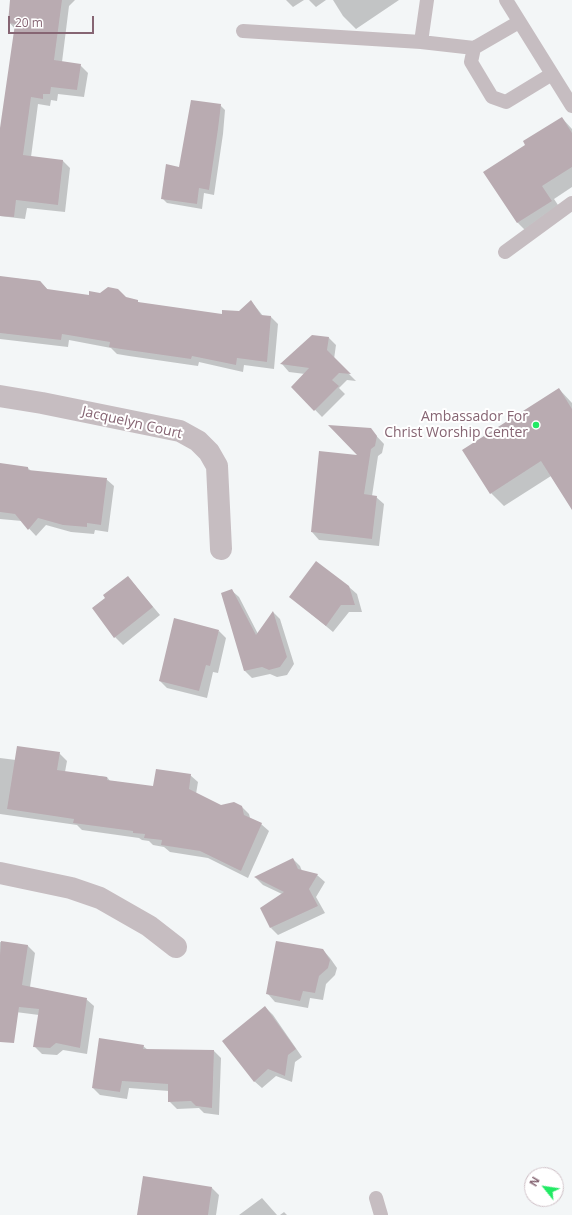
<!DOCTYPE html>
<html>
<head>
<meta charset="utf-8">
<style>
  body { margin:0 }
  #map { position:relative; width:572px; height:1215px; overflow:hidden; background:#f3f6f7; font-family:"Open Sans",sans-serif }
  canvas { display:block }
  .north { position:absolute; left:524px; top:1167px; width:40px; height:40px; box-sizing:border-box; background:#fff; border:1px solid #cfc1c7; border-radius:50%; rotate:300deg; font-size:11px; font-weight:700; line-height:16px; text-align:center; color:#866573 }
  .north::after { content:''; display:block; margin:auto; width:14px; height:18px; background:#21ea64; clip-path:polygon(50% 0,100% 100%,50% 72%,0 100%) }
  .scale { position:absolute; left:8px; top:16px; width:86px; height:18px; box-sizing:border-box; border:2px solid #866573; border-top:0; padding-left:5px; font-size:12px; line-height:14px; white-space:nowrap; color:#866573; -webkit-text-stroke:3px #fff; paint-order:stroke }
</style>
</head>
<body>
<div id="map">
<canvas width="572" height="1215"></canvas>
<div class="north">N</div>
<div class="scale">20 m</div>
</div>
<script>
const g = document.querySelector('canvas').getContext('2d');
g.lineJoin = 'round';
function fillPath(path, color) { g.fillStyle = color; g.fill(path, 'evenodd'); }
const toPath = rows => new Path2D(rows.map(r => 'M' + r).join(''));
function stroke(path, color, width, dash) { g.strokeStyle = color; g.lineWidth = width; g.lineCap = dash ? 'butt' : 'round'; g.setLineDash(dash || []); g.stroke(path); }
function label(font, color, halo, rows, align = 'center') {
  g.font = font + ' "Open Sans",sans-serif'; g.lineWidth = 4; g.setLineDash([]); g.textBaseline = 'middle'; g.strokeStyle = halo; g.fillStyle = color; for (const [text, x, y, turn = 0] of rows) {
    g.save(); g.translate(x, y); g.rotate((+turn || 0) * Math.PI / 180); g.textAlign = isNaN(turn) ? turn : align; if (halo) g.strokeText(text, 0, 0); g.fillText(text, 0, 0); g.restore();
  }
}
fillPath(toPath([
  [12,0,75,0,69,6,62,62,80,65,88,73,84,97,58,94,57,101,51,100,50,106,38,104,31,157,63,161,70,168,65,212,27,208,25,219,0,216,0,135,15,29,9,22],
  [286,0,304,0,293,7],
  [309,0,326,0,316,7],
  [333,0,399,0,356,29,343,16],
  [220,105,225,110,223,134,214,195,204,193,202,209,167,203,162,198],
  [562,118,572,129,572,187,554,199,564,214,530,235,518,223,485,172,527,145],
  [0,277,40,281,49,291,89,296,126,298,137,301,141,304,222,315,239,312,251,301,263,316,271,317,278,324,274,369,244,365,243,372,199,362,198,366,129,356,117,354,111,348,69,340,68,347,0,339],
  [312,336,329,338,336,345,334,359,356,381,347,380,339,388,345,394,322,417,293,387,305,374,289,372,282,364],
  [559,389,572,403,572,508,551,476,504,506,491,493,464,450],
  [370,429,384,444,382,453,378,456,372,496,376,497,384,504,379,546,319,540,312,532,320,452,359,456],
  [0,466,28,468,31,471,106,479,114,486,108,532,95,530,94,534,71,532,46,525,36,536,22,521,0,519],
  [128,577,160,615,123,645,115,637,93,608,106,598],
  [349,587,357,594,362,612,349,612,333,632,290,596],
  [231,590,239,597,258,634,273,612,280,619,294,664,287,675,277,677,270,674,252,678,245,671],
  [219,631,226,638,218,673,213,672,207,698,167,688,160,681],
  [59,753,67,761,65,772,107,777,110,781,154,787,190,775,198,782,196,794,221,806,241,806,249,814,250,818,261,824,269,831,248,878,208,858,170,852,164,847,153,845,149,841,142,840,139,838,82,830,77,825,0,814,0,758,16,760],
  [293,859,300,866,302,871,317,875,325,882,316,897,325,913,278,935,271,928,282,894,263,885,256,878],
  [0,942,28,946,35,953,30,987,86,999,94,1006,87,1054,63,1050,57,1055,42,1054,34,1046,39,1015,0,1010],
  [323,950,330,958,337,968,335,975,326,984,323,1000,310,998,308,1008,275,1002,268,994],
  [265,1007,273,1015,302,1057,295,1062,292,1082,276,1076,262,1088,254,1081],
  [143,1046,148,1050,214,1051,221,1058,219,1115,204,1113,199,1108,177,1109,169,1101,169,1091,129,1088,127,1099,100,1095,93,1088],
  [212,1188,219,1195,216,1215,138,1215],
  [262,1198,277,1215,239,1215],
  [284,1212,287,1215,280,1215]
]), '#0003');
fillPath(toPath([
  [10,0,62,0,54,60,81,64,77,90,51,87,50,94,43,94,43,99,31,97,23,155,63,160,58,205,16,200,14,217,0,216,0,128,15,24,8,23],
  [191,100,221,104,218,129,209,190,199,188,197,204,161,199,166,164,179,167],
  [562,117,572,133,572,167,542,186,552,201,517,223,483,172,525,145,523,141],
  [0,276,40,281,47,289,89,295,89,291,100,293,108,287,118,289,126,297,138,300,138,302,222,314,222,310,239,311,251,300,261,315,271,316,267,362,237,358,236,365,192,356,191,359,121,349,109,347,110,342,62,334,61,340,0,333],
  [312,335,329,337,327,350,351,374,339,373,332,380,339,386,314,411,291,387,309,368,280,364],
  [559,388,572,409,572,510,541,461,490,494,462,450],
  [328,425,371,428,377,436,375,446,371,449,364,494,377,496,372,539,311,532,319,451,357,455],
  [0,463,28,467,28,470,107,478,101,525,87,523,87,527,63,525,38,518,28,530,15,514,0,512],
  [316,561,349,586,355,605,341,605,326,626,289,597],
  [128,576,153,607,114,638,92,608,105,598,103,595],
  [232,589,256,635,273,611,287,657,280,667,269,670,262,667,244,671,221,593],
  [174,618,219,630,210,666,206,665,199,691,159,681],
  [17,746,60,752,57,770,107,777,107,780,153,786,156,769,191,774,189,789,221,805,234,802,242,806,244,815,262,823,241,871,200,851,161,845,162,840,144,838,145,834,133,833,133,831,73,823,74,819,7,809],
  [293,858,298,869,318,874,309,889,318,906,270,928,260,908,284,892,254,877],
  [1,941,28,945,22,985,87,998,80,1048,56,1043,50,1048,33,1047,39,1009,19,1007,14,1043,0,1042,0,955],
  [276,941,323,949,330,960,328,968,319,976,315,993,303,991,300,1001,266,994],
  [265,1006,296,1049,288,1055,285,1076,268,1069,254,1082,222,1041],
  [99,1038,144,1045,143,1049,214,1050,212,1108,196,1106,191,1101,168,1102,168,1084,122,1081,120,1092,92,1088],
  [143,1176,212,1187,208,1215,137,1215]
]), '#b9abb1');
stroke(toPath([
  [506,0,572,106],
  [519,22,474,48,471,62,492,97,506,102,552,74],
  [243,31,421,42,474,48],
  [421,42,427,0],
  [505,252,572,203],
  [376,1198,381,1215]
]), '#c6bdc1', 14);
stroke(toPath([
  [0,396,42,403,180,431,198,441,209,452,217,466,221,549],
  [0,873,71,888,100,898,149,926,176,947]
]), '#c6bdc1', 22);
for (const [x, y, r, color] of [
  [536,425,4,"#21ea64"]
]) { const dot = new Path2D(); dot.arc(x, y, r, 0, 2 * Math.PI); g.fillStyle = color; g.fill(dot); stroke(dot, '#fff', 1.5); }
label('14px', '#866573', '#fff', [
  ["Ambassador For",528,417],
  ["Christ Worship Center",528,433]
], 'right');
label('14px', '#866573', '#fff', [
  ["Jacquelyn Court",132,423,13]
]);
</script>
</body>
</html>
